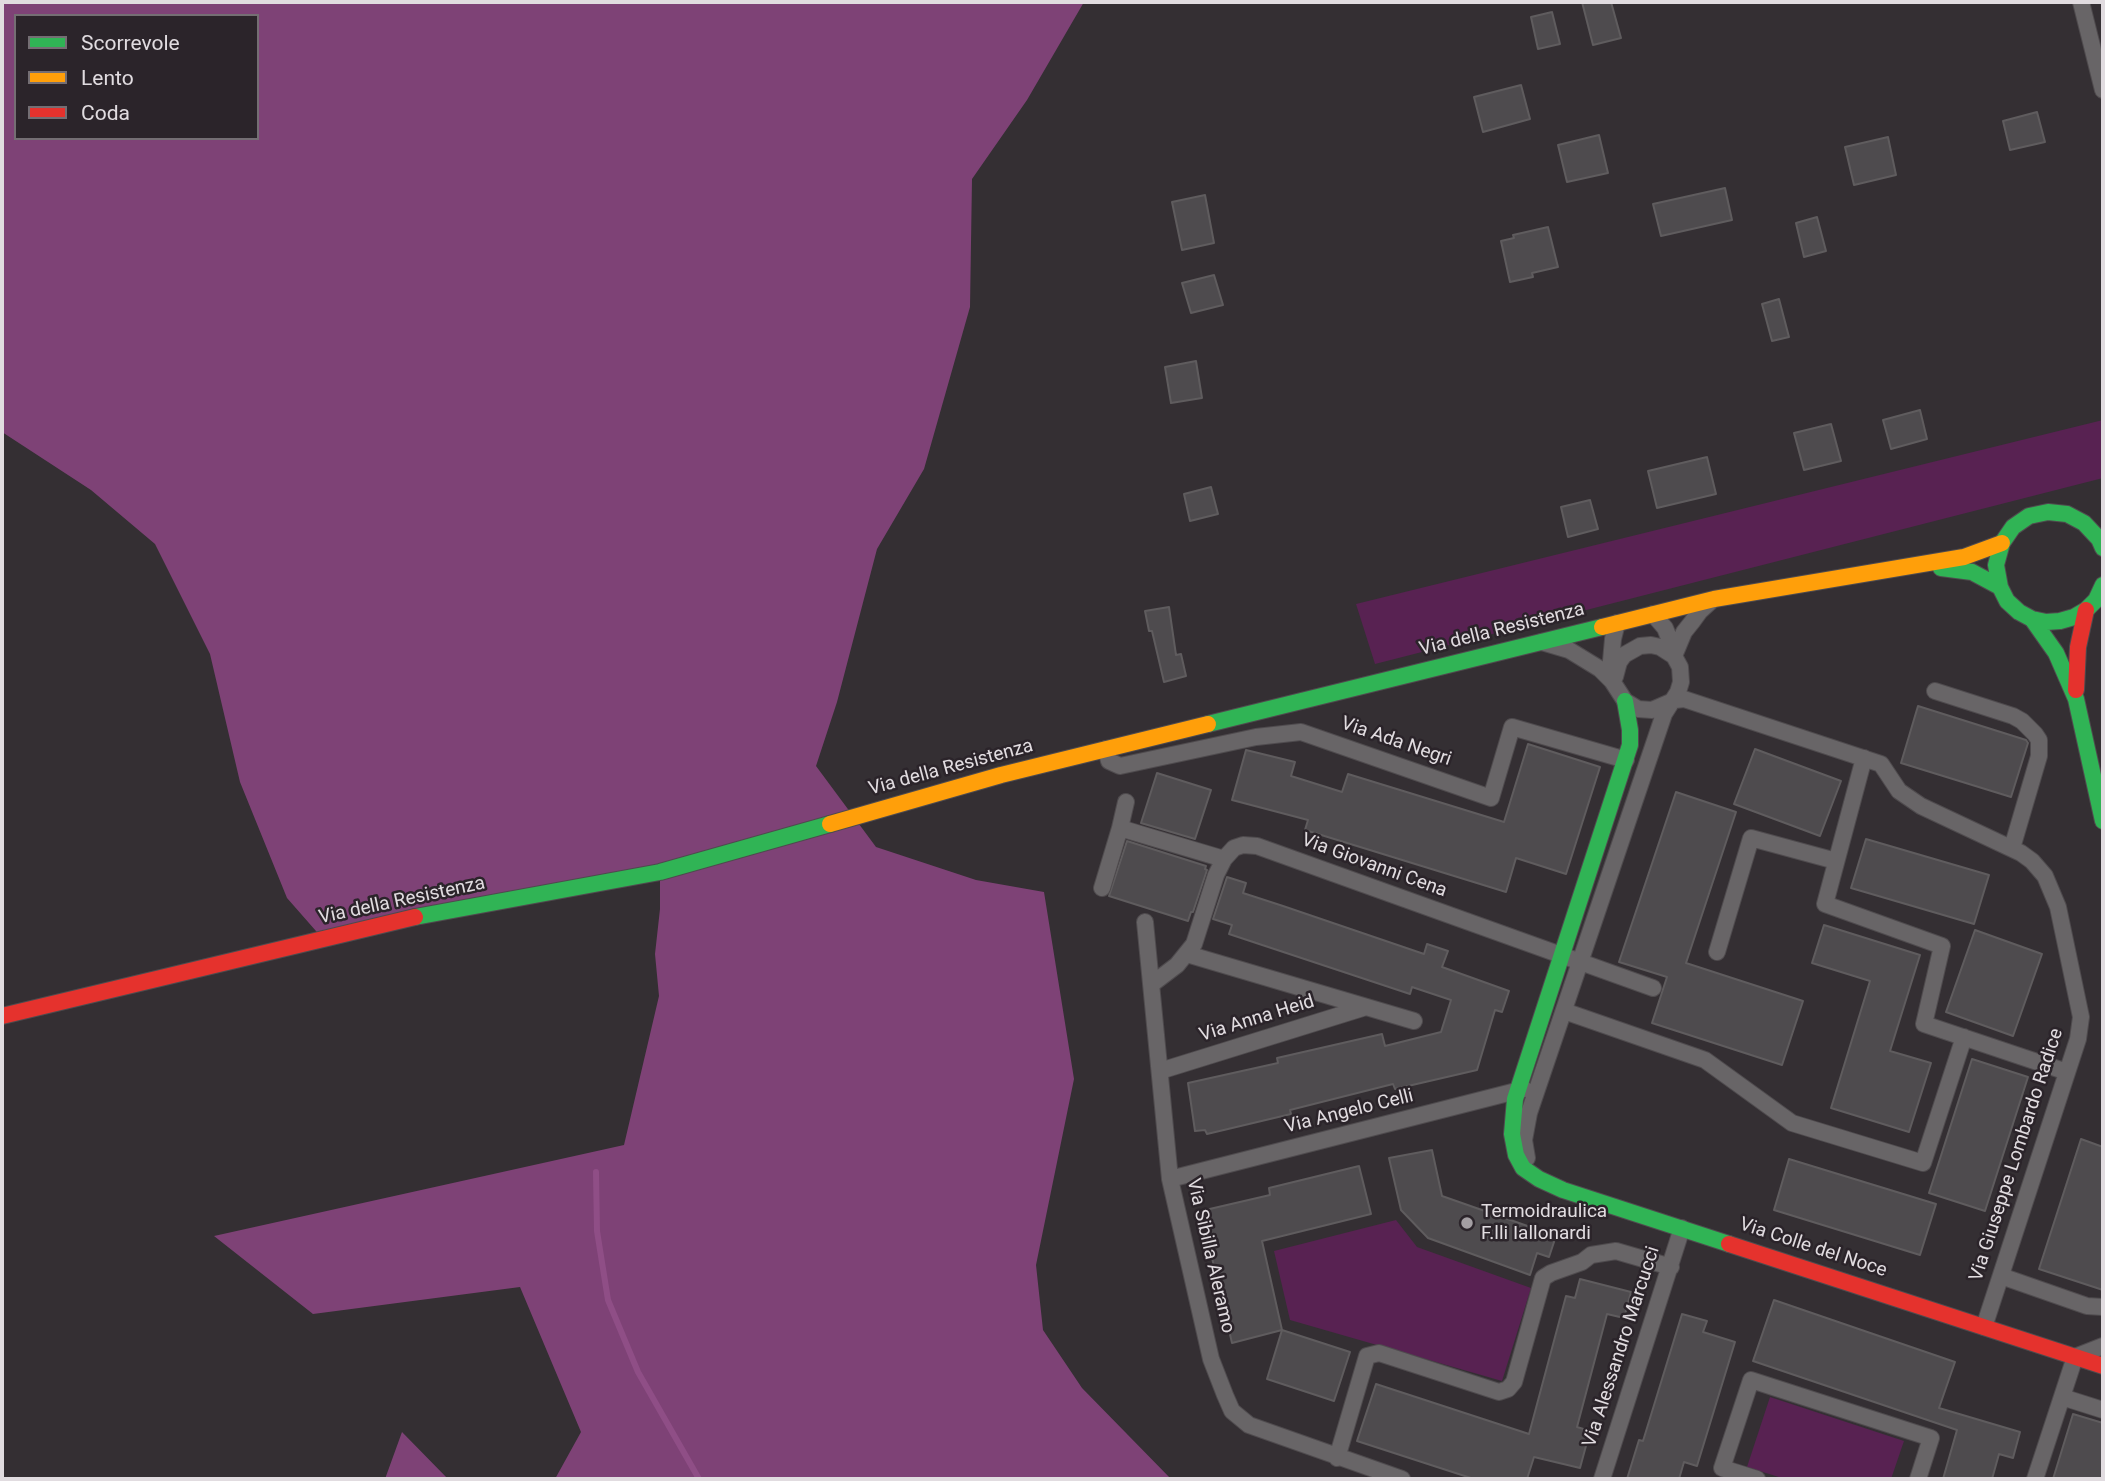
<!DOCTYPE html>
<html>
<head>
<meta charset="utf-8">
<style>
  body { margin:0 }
  #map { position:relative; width:2105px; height:1481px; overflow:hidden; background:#342f33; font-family:Roboto,sans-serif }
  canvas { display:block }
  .frame { position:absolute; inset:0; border:4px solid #e1dce0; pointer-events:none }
  .legend { position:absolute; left:14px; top:14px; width:245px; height:126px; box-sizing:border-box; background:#2b242a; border:2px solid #746e73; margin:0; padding:9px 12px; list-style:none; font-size:21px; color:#e1dce0 }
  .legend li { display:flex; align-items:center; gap:14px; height:35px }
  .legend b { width:35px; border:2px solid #746e73 }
</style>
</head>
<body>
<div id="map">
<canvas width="2105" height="1481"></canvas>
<div class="frame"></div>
<ul class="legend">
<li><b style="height:9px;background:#30b455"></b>Scorrevole</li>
<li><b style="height:9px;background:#ff9f0a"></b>Lento</li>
<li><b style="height:9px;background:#e5322d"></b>Coda</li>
</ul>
</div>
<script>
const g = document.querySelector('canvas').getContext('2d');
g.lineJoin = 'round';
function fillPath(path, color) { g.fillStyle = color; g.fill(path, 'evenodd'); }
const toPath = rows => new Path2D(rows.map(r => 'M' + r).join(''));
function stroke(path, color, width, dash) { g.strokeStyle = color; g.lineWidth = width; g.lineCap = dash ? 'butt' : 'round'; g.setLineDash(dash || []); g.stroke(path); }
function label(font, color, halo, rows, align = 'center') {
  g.font = font + ' Roboto,sans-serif'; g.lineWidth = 5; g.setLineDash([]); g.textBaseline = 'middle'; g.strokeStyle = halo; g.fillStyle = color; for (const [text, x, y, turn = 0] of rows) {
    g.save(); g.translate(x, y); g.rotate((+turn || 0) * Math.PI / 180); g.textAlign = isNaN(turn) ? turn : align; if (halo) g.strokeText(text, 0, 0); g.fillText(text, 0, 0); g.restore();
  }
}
fillPath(toPath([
  [2103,420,2103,478,1375,664,1356,604],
  [1396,1220,1417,1247,1531,1288,1502,1381,1290,1320,1274,1251],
  [1770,1397,1904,1441,1891,1479,1785,1479,1747,1467]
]), '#582252');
fillPath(toPath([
  [2,2,1084,2,1027,100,972,179,970,307,924,469,877,549,837,702,816,766,876,847,976,880,1044,892,1074,1079,1036,1265,1043,1330,1082,1388,1171,1479,555,1479,581,1432,520,1287,313,1314,214,1236,624,1145,659,996,655,954,660,909,660,873,323,939,287,898,240,782,210,654,155,544,91,490,2,432],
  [16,16,257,16,257,138,16,138],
  [402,1432,448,1479,385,1479]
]), '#7e4276');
stroke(toPath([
  [596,1172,597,1231,608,1300,638,1372,699,1479]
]), '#8f4e86', 6);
const building = toPath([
  [1582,2,1611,2,1621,38,1593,45,1582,2],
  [1552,12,1560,44,1538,49,1531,17,1552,12],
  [1521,85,1530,119,1483,132,1474,97,1521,85],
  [2037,112,2045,142,2010,150,2003,121,2037,112],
  [1599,135,1608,173,1567,182,1558,145,1599,135],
  [1888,137,1896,175,1854,185,1845,147,1888,137],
  [1725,188,1732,220,1661,236,1653,204,1725,188],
  [1205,195,1214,243,1182,250,1172,202,1205,195],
  [1817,217,1826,251,1804,257,1796,223,1817,217],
  [1548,227,1558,267,1532,273,1533,277,1510,282,1501,241,1514,238,1513,235,1548,227],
  [1214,275,1223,305,1191,313,1182,283,1214,275],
  [1779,299,1789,337,1772,341,1762,304,1779,299],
  [1196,361,1202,398,1171,403,1165,367,1196,361],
  [1920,410,1927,439,1891,449,1883,420,1920,410],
  [1831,424,1841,461,1804,470,1794,433,1831,424],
  [1707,457,1716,494,1657,508,1648,471,1707,457],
  [1211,487,1218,514,1190,521,1184,494,1211,487],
  [1590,500,1598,529,1568,537,1561,507,1590,500],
  [1169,607,1176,655,1181,654,1186,676,1164,682,1152,631,1149,631,1145,611,1169,607],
  [1918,706,2026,740,2028,743,2011,797,1901,763,1918,706],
  [1528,744,1600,767,1566,874,1516,858,1506,892,1305,830,1308,820,1232,800,1246,750,1295,762,1291,776,1342,792,1348,774,1504,822,1528,744],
  [1755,749,1841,781,1820,836,1734,804,1755,749],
  [1157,773,1211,790,1195,839,1141,823,1157,773],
  [1676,792,1736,812,1686,963,1803,1001,1782,1065,1652,1023,1667,977,1619,962,1676,792],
  [1866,839,1989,875,1974,924,1851,888,1866,839],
  [1127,841,1206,866,1205,869,1207,870,1193,912,1191,912,1188,921,1109,896,1127,841],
  [1227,877,1246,883,1243,893,1283,906,1424,954,1427,944,1448,951,1442,967,1509,991,1502,1012,1495,1010,1477,1070,1395,1089,1393,1084,1290,1110,1291,1114,1207,1134,1205,1130,1195,1131,1188,1083,1278,1063,1277,1058,1382,1034,1385,1046,1441,1032,1451,1000,1412,987,1410,994,1229,934,1232,925,1213,919,1227,877],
  [1824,925,1920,955,1890,1051,1931,1063,1909,1132,1831,1108,1870,981,1812,963,1824,925],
  [1975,930,2042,954,2013,1036,1946,1012,1975,930],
  [1972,1059,2028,1077,1985,1211,1929,1193,1972,1059],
  [2081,1139,2103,1147,2103,1290,2039,1269,2081,1139],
  [1432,1150,1442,1196,1556,1236,1549,1257,1537,1253,1530,1275,1428,1238,1401,1210,1389,1158,1432,1150],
  [1789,1159,1936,1204,1920,1255,1774,1210,1789,1159],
  [1359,1166,1371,1214,1262,1241,1282,1330,1232,1343,1201,1211,1270,1195,1269,1188,1359,1166],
  [1580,1279,1631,1292,1624,1318,1607,1314,1577,1427,1590,1431,1580,1468,1534,1457,1527,1479,1474,1479,1357,1441,1376,1384,1529,1434,1566,1296,1575,1298,1580,1279],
  [1774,1300,1955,1362,1939,1408,2020,1432,2013,1458,1999,1454,1992,1479,1943,1479,1957,1430,1753,1361,1774,1300],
  [1682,1314,1707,1321,1703,1332,1735,1342,1697,1466,1684,1462,1679,1479,1627,1479,1639,1440,1643,1441,1682,1314],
  [1282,1330,1350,1352,1334,1401,1267,1379,1282,1330],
  [2073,1414,2103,1423,2103,1479,2053,1479,2073,1414]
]);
fillPath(building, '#4e4b4e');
stroke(building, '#5f5c5e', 2);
const street = toPath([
  [2081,2,2103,90],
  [1542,642,1569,650,1600,669,1612,681,1625,701,1638,709,1652,710,1675,700,1684,699,1881,764,1899,791,1921,806,2021,853,2032,861,2045,876,2058,907,2081,1017,2078,1039,1984,1327],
  [1674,656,1684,632,1692,622,1700,611,1711,601],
  [1614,672,1611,661,1613,639,1617,623],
  [1615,677,1619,662,1624,655,1640,646,1651,645,1660,647,1674,656],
  [1935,691,2013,716,2022,721,2035,734,2039,740,2039,756,2012,848],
  [1106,749,1109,761,1120,766,1256,737,1301,732,1491,798,1512,727,1626,760],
  [1864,758,1825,904,1942,946,1924,1024,2067,1072],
  [1120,828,1126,802],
  [1102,888,1120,828,1224,859],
  [1145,922,1170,1179,1211,1359,1225,1395,1232,1411,1249,1425,1402,1479],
  [1717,952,1751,838,1836,861],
  [1187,954,1414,1021],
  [1152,984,1177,965,1194,944,1216,875,1224,859,1234,848,1243,845,1257,846,1653,988],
  [1564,1011,1705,1060,1792,1123,1923,1163,1964,1037],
  [1160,1071,1366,1007],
  [1527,1158,1524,1140,1529,1113,1664,714,1678,692,1681,682,1680,667,1674,656,1669,638,1665,628,1653,614],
  [1170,1179,1524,1089],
  [2001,1276,2087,1306,2103,1307],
  [2062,1397,2103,1410],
  [1337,1458,1367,1356,1379,1353,1499,1392,1508,1389,1514,1382,1543,1278,1551,1273,1582,1262,1591,1255,1616,1251,1671,1267],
  [1602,1479,1682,1228],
  [1757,1479,1722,1468,1751,1380,1931,1438,1918,1479],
  [2035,1479,2075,1357,2103,1346]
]);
const fast = toPath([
  [2103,548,2099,539,2084,523,2067,514,2048,512,2029,516,2013,527,2002,543,1996,565,2000,587,2007,601,2019,612,2032,619,2046,622,2060,621,2074,617,2086,610,2096,600,2103,585],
  [1941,568,1972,572,2000,587],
  [2032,619,2056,653,2076,699,2103,821],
  [1625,701,1630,730,1630,745,1515,1099,1512,1134,1516,1155,1523,1168,1539,1179,1563,1190,1729,1244],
  [1208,724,1602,627],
  [415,917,660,872,830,824]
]);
const slow = toPath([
  [1602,627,1714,599,1964,557,2002,543],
  [830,824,1001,775,1208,724]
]);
const jam = toPath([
  [2076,690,2078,647,2086,610],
  [2,1016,415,917],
  [1729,1244,2103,1366]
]);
stroke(street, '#4f4b4e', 18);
stroke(fast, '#4f4b4e', 18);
stroke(slow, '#4f4b4e', 18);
stroke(jam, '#4f4b4e', 18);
stroke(street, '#686567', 16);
stroke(fast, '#30b455', 16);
stroke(slow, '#ff9f0a', 16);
stroke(jam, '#e5322d', 16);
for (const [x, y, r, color] of [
  [1467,1223,7,"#a49fa3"]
]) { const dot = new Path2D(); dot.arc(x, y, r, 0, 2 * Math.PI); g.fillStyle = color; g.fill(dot); stroke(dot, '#2b242a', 2.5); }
label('19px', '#e1dce0', '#2b242a', [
  ["Via della Resistenza",1502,630,-14],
  ["Via Ada Negri",1396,742,19],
  ["Via della Resistenza",951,768,-15],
  ["Via Giovanni Cena",1374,866,20],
  ["Via della Resistenza",402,901,-12],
  ["Via Anna Heid",1257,1019,-17],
  ["Via Angelo Celli",1349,1112,-14],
  ["Via Giuseppe Lombardo Radice",2017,1155,-72],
  ["Via Colle del Noce",1813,1248,18],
  ["Via Sibilla Aleramo",1210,1256,77],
  ["Via Alessandro Marcucci",1622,1347,-72]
]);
label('19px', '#e1dce0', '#2b242a', [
  ["Termoidraulica",1481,1212],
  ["F.lli Iallonardi",1481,1234]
], 'left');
</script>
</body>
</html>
